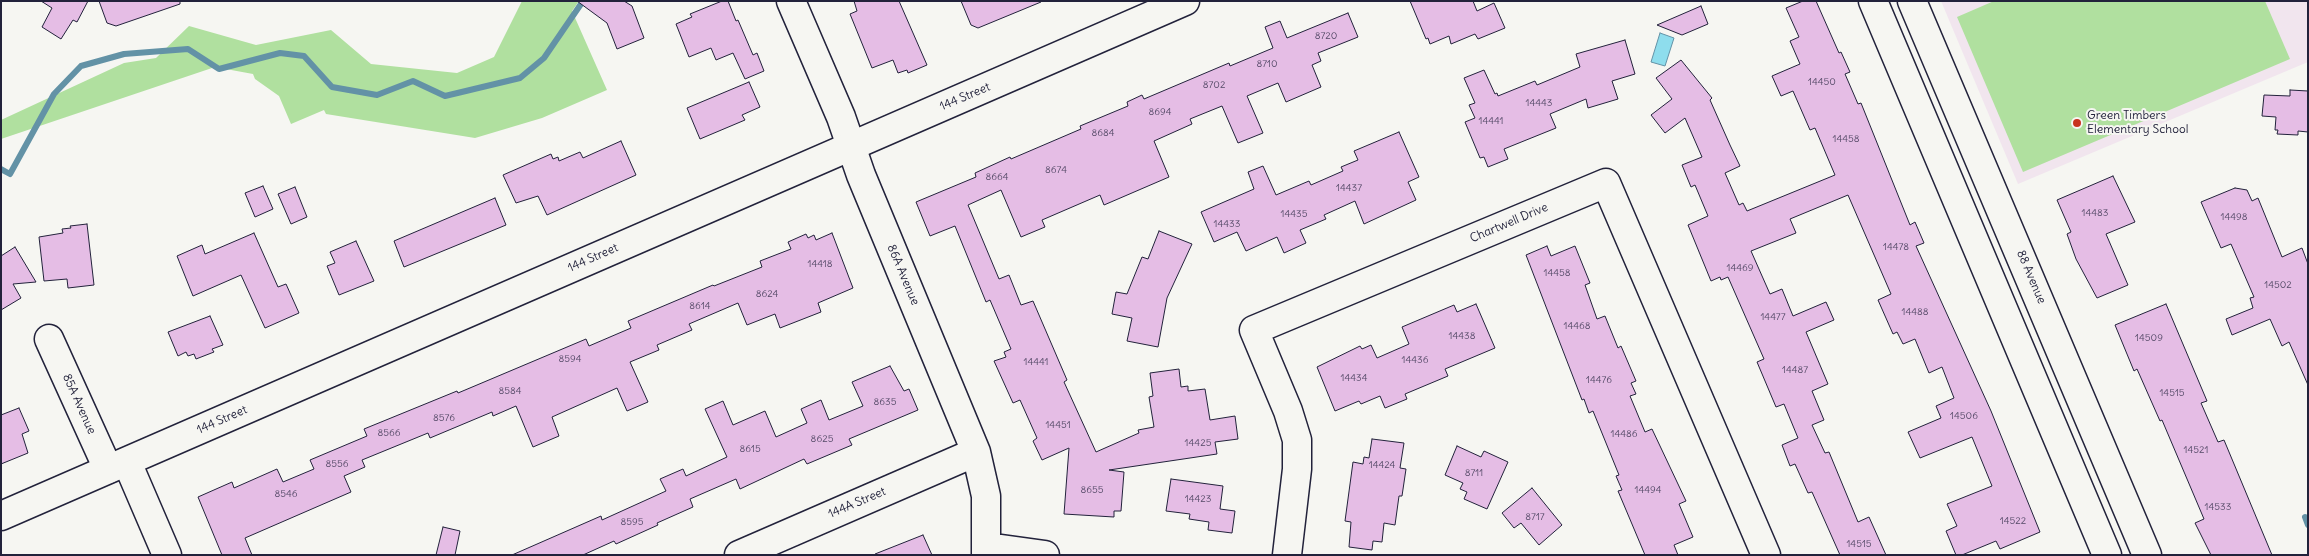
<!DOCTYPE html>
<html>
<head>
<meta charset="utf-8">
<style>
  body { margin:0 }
  #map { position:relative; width:2309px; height:556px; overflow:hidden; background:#f6f6f2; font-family:Delius,sans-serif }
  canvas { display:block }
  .frame { position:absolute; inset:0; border:2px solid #22223b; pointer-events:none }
</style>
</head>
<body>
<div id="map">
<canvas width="2309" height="556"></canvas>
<div class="frame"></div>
</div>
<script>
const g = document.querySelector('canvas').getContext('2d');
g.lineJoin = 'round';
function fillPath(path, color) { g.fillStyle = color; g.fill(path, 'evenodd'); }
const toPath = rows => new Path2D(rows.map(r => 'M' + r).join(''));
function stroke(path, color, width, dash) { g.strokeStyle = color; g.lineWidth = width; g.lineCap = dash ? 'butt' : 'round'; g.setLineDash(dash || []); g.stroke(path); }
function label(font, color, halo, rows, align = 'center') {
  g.font = font + ' Delius,sans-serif'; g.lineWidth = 4; g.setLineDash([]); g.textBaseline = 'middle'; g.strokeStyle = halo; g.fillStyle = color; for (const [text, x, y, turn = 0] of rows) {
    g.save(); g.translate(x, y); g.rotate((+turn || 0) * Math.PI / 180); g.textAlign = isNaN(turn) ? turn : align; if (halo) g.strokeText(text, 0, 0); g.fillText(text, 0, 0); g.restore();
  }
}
fillPath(toPath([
  [1941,1,2308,1,2308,62,2018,184]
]), '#f1e5ee');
fillPath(toPath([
  [522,1,579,1,572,11,607,90,542,118,475,138,326,114,324,110,291,124,279,96,255,79,253,74,215,67,1,139,1,120,124,63,156,58,189,26,256,45,331,30,371,64,457,73,494,57],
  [1994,1,2265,1,2290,59,2023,172,1957,17]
]), '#b0e09f');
const water = toPath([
  [1660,33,1674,38,1665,66,1651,62,1660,33]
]);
fillPath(water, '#8edded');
stroke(water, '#6392a6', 1);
stroke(toPath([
  [1,169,10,174,54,94,81,66,124,54,188,49,219,69,280,53,304,56,332,87,377,95,413,81,445,96,520,78,544,58,583,1],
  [2305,517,2308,525]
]), '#6392a6', 6);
const building = toPath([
  [41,1,88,1,77,22,73,20,61,39,42,27,52,8,41,1],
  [99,1,180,1,180,4,116,26,107,23,99,1],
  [577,1,624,1,632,6,644,38,617,49,607,23,577,1],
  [722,1,728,1,736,21,738,20,753,55,757,53,764,71,745,79,733,53,716,60,711,48,689,57,676,24,692,17,690,14,722,1],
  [854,1,899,1,927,65,908,73,907,70,898,73,893,60,872,68,850,14,857,11,854,1],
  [961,1,1041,1,1041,2,978,28,971,25,961,1],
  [1410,1,1473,1,1477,11,1494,3,1505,28,1478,39,1475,34,1451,44,1449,36,1430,44,1428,38,1426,39,1410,1],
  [1803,1,1816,1,1839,53,1841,52,1850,72,1845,74,1858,104,1861,103,1910,225,1915,222,1924,243,1916,246,1991,411,2040,532,2000,549,1996,541,1962,555,1956,555,1946,531,1957,526,1947,504,1992,486,1972,437,1920,458,1908,432,1941,418,1936,406,1954,398,1942,367,1929,373,1915,339,1903,344,1897,332,1893,334,1878,300,1891,294,1848,195,1790,219,1796,233,1751,251,1770,294,1782,289,1793,316,1826,302,1834,320,1806,332,1828,384,1812,391,1824,420,1812,425,1825,453,1829,452,1858,522,1869,517,1886,555,1840,555,1812,492,1808,493,1795,464,1790,466,1782,445,1798,438,1784,404,1776,407,1757,362,1764,359,1728,277,1721,280,1720,277,1711,281,1688,225,1708,216,1695,185,1691,187,1682,165,1702,157,1685,118,1665,133,1651,115,1672,99,1656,78,1681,60,1712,98,1710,100,1730,145,1740,166,1725,173,1739,205,1743,203,1747,211,1835,175,1815,128,1810,130,1793,91,1781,96,1772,76,1800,64,1790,41,1799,37,1786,8,1803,1],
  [1701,6,1708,24,1682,35,1657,25,1701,6],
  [1348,13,1358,37,1318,53,1321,61,1312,65,1321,87,1286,102,1278,83,1247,96,1263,133,1238,143,1222,106,1190,119,1192,124,1154,141,1169,177,1104,205,1100,195,1042,220,1045,227,1021,237,1001,190,968,205,999,279,1009,275,1021,305,1033,301,1067,380,1064,382,1096,452,1139,433,1138,430,1154,427,1149,397,1153,396,1150,373,1179,369,1181,387,1188,386,1188,391,1205,389,1210,420,1235,416,1238,439,1215,442,1217,454,1109,470,1124,472,1121,511,1114,511,1114,517,1064,514,1069,448,1042,460,1033,441,1037,438,1020,400,1013,403,994,361,1006,357,1004,352,1011,349,990,300,986,302,955,226,930,236,916,202,976,177,975,173,1010,157,1011,159,1081,129,1080,126,1128,106,1127,102,1142,95,1144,99,1229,63,1230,66,1273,48,1265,27,1280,21,1287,38,1348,13],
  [1625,40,1635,74,1612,81,1618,99,1588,108,1586,99,1550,114,1556,128,1504,149,1508,159,1488,167,1484,157,1480,158,1465,122,1475,118,1469,105,1475,103,1464,78,1484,70,1495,94,1497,93,1498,96,1535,81,1537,85,1580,67,1576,54,1625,40],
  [749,82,760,107,742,115,745,120,700,139,687,108,749,82],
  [2290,90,2308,91,2308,132,2298,131,2298,135,2277,134,2278,130,2275,130,2276,117,2262,116,2264,95,2290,96,2290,90],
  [1399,132,1419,177,1408,182,1416,200,1364,224,1355,201,1324,215,1326,219,1300,230,1306,243,1284,253,1277,237,1246,251,1237,232,1214,242,1201,212,1254,189,1248,172,1263,166,1276,195,1309,181,1311,185,1343,171,1341,167,1358,160,1354,151,1399,132],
  [621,141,636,175,547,215,538,196,516,203,503,175,551,154,553,159,558,157,559,161,580,152,583,158,621,141],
  [2113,176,2135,222,2106,234,2128,285,2097,298,2076,259,2067,234,2071,232,2057,200,2113,176],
  [263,186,273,209,255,217,245,193,263,186],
  [295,187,307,217,291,224,278,194,295,187],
  [2235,188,2247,190,2252,201,2258,198,2282,257,2302,248,2308,264,2308,385,2289,342,2282,346,2270,319,2232,335,2226,319,2253,308,2250,298,2254,297,2231,244,2221,248,2201,202,2235,188],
  [495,198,506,225,404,267,394,241,495,198],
  [87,224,94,285,68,288,67,279,44,281,39,237,63,233,62,229,71,228,70,226,87,224],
  [1159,231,1192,244,1167,298,1158,347,1127,341,1132,318,1112,314,1116,292,1127,294,1142,257,1148,259,1159,231],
  [254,233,278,287,286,284,299,313,265,328,241,275,193,296,177,256,202,245,205,254,254,233],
  [832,233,853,288,818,303,821,312,780,328,775,314,747,325,738,303,689,324,692,330,657,345,659,350,630,362,648,402,627,411,617,388,552,417,559,436,533,447,516,406,493,416,492,412,430,438,428,433,362,460,365,467,344,476,351,492,245,538,252,555,222,555,198,497,232,482,234,488,277,469,283,482,314,469,310,460,367,436,364,429,457,391,458,393,586,339,589,346,631,328,628,321,713,285,714,286,762,267,760,261,791,249,788,242,806,234,808,238,814,235,816,240,832,233],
  [356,241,374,281,339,295,327,266,335,263,330,252,356,241],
  [1547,246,1551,256,1575,246,1590,283,1585,285,1597,319,1605,316,1618,348,1621,346,1636,381,1631,383,1636,394,1630,396,1645,432,1652,429,1686,501,1679,504,1693,537,1674,545,1678,555,1645,555,1629,517,1618,491,1622,490,1616,476,1619,475,1593,411,1589,413,1584,399,1582,400,1526,255,1547,246],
  [15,247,36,282,13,284,21,298,1,310,1,256,15,247],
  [1476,304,1495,348,1445,369,1448,376,1405,394,1407,399,1385,408,1380,396,1361,404,1359,401,1335,411,1317,367,1360,346,1362,349,1371,345,1377,358,1409,344,1402,327,1454,305,1457,312,1476,304],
  [2166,304,2207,401,2201,403,2218,442,2224,440,2272,555,2211,555,2195,523,2204,519,2162,420,2160,421,2137,369,2134,371,2115,325,2166,304],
  [210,316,223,345,212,349,214,352,196,359,194,354,188,356,186,352,178,356,168,332,210,316],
  [890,366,904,391,909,389,918,410,849,439,852,445,807,464,804,459,740,489,736,479,690,499,693,507,657,523,658,525,616,544,614,541,583,555,512,555,601,516,602,520,666,491,660,479,683,469,686,476,727,457,705,409,723,401,733,425,765,411,776,437,807,423,801,409,821,400,829,420,863,406,852,382,890,366],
  [19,408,29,431,22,434,28,453,1,464,1,415,19,408],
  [1372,439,1404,443,1400,468,1406,469,1402,496,1399,496,1395,525,1384,523,1382,542,1373,541,1372,550,1349,547,1351,522,1345,521,1353,462,1363,464,1364,457,1369,458,1372,439],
  [1457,446,1481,457,1484,451,1508,462,1487,509,1464,499,1467,492,1460,489,1463,483,1445,475,1457,446],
  [1171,479,1223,486,1220,509,1235,511,1232,533,1208,530,1209,522,1189,519,1190,514,1166,511,1171,479],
  [1532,488,1562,525,1539,545,1521,523,1514,528,1502,513,1532,488],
  [443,527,460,531,455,555,436,555,443,527],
  [923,535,932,555,875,555,875,554,923,535]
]);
fillPath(building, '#e5bde5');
stroke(building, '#22223b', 1);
const minor = toPath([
  [791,1,841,117,861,175,976,452,986,496,986,555],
  [49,339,108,469],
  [127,462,167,555],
  [987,547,1045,555],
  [739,555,976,452],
  [1287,555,1297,469,1297,440,1288,411,1254,330,1606,183,1766,555]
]);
const major = toPath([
  [1873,1,2107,555],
  [1912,1,2147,555],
  [1,516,1185,1]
]);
stroke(minor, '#22223b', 31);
stroke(major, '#22223b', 31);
stroke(minor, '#f6f6f2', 28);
stroke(major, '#f6f6f2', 28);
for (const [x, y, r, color] of [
  [2077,123,5,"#c8321e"]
]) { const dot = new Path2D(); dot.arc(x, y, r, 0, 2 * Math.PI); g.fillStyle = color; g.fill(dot); stroke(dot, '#f6f6f2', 2); }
label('10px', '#534966', null, [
  ["8720",1326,36],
  ["8710",1267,64],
  ["14450",1822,82],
  ["8702",1214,85],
  ["14443",1539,103],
  ["8694",1160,112],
  ["14441",1491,121],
  ["8684",1103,133],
  ["14458",1846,139],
  ["8674",1056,170],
  ["8664",997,177],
  ["14437",1349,188],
  ["14483",2095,213],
  ["14435",1294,214],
  ["14498",2234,217],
  ["14433",1227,224],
  ["14478",1896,247],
  ["14418",820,264],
  ["14469",1740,268],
  ["14458",1557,273],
  ["14502",2278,285],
  ["8624",767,294],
  ["8614",700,306],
  ["14488",1915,312],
  ["14477",1773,317],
  ["14468",1577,326],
  ["14438",1462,336],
  ["14509",2149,338],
  ["8594",570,359],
  ["14436",1415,360],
  ["14441",1036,362],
  ["14487",1795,370],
  ["14434",1354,378],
  ["14476",1599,380],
  ["8584",510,391],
  ["14515",2172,393],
  ["8635",885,402],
  ["14506",1964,416],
  ["8576",444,418],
  ["14451",1058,425],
  ["8566",389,433],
  ["14486",1624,434],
  ["8625",822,439],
  ["14425",1198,443],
  ["8615",750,449],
  ["14521",2196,450],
  ["8556",337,464],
  ["14424",1382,465],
  ["8711",1474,473],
  ["8655",1092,490],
  ["14494",1648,490],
  ["8546",286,494],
  ["14423",1198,499],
  ["14533",2218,507],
  ["8717",1535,517],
  ["14522",2013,521],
  ["8595",632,522],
  ["14515",1859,544]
]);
label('12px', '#22223b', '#f6f6f2', [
  ["144 Street",965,97,-23],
  ["Chartwell Drive",1509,223,-23],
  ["144 Street",593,258,-24],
  ["86A Avenue",903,275,67],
  ["88 Avenue",2031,277,67],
  ["85A Avenue",79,404,66],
  ["144 Street",222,420,-24],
  ["144A Street",857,503,-23]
]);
label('12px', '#22223b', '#f6f6f2', [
  ["Green Timbers",2087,116],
  ["Elementary School",2087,130]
], 'left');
</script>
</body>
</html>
